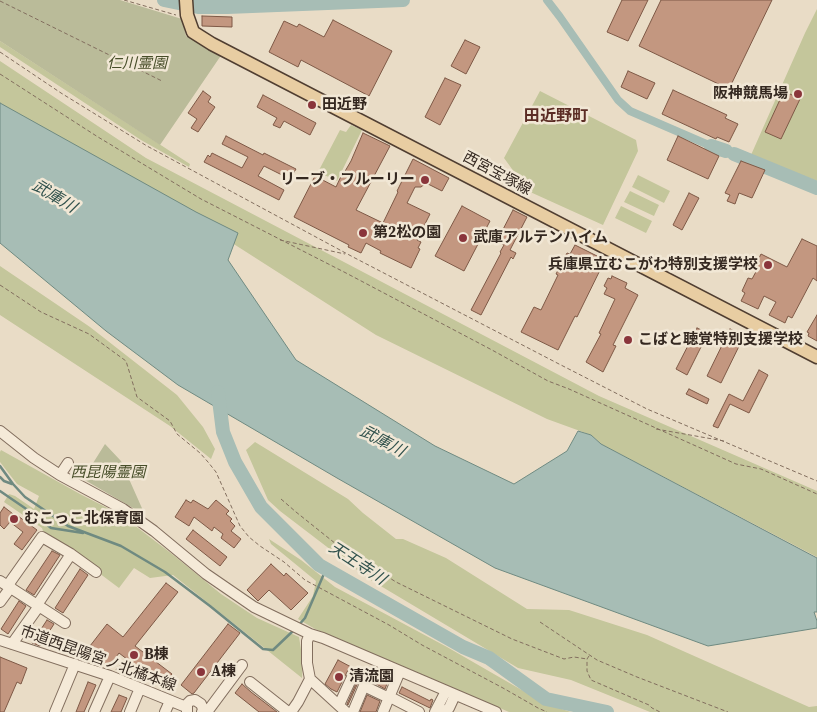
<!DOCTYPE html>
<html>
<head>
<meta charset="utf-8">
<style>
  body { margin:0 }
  canvas { display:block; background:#e9dcc6 }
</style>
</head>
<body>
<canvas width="817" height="712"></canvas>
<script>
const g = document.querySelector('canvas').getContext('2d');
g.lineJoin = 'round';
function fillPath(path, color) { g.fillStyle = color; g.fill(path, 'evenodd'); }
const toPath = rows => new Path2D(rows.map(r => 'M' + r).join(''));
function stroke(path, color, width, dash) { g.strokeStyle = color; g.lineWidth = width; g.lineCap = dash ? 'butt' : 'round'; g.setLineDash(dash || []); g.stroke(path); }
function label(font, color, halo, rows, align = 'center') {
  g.font = font + ' "Source Serif 4","Noto Sans JP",serif'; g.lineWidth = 5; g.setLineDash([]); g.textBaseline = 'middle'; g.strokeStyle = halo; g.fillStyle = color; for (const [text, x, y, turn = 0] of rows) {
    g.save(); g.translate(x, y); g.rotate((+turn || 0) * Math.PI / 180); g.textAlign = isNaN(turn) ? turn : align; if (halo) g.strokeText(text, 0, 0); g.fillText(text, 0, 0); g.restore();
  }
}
fillPath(toPath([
  [817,9,817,181,751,155,805,33],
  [0,41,190,164,189,167,141,140,0,47],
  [0,61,146,158,599,396,817,491,817,557,601,444,591,435,547,419,376,335,229,241,0,106],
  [540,91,636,140,638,151,603,225,528,191,504,158],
  [351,125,362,130,337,181,318,172,340,130,346,132],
  [638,175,670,191,664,203,632,187],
  [630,191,659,205,654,216,624,202],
  [621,206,652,221,646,233,615,218],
  [0,266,90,327,177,395,203,427,215,449,211,459,170,426,0,315],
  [255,442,348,499,363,513,396,539,403,539,446,558,527,609,569,610,647,635,809,707,817,706,817,712,650,712,571,680,518,668,369,579,280,511,268,500,246,450],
  [1,450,80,494,121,515,172,554,221,594,257,618,299,637,303,662,302,678,173,575,150,578,134,568,119,588,43,531,42,528,4,502,9,494,15,496,34,509,39,496,17,484,0,462,0,452],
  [269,539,301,560,335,587,447,647,546,704,571,712,509,712,315,629,298,619,313,596,316,581,271,544]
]), '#c4c69b');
fillPath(toPath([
  [0,0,120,0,182,19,186,36,222,54,160,145,0,41],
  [105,444,121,461,145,515,83,479]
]), '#babb99');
const water = toPath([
  [0,103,196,212,238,233,228,260,296,360,435,446,514,484,567,451,578,431,591,435,601,444,817,558,817,612,814,612,817,621,817,628,708,646,495,568,337,478,178,385,106,331,0,243,0,103]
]);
fillPath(water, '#a7bdb5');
stroke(water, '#6f8a81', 1);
stroke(toPath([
  [0,466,13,484,25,497,68,526,121,546,165,572,210,606,263,649,273,650,294,630],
  [0,477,4,481,12,484],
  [0,491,38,517,51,528,83,533],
  [298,626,305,618,326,569]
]), '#6f8a81', 2.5);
stroke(toPath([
  [547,0,560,17,618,100,630,111,711,146]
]), '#a7bdb5', 8);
stroke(toPath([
  [164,0,198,7,227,7,403,0],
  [711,146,726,151],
  [734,154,817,188],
  [218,392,223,432,235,462,261,507,319,565,463,647,489,658,546,699,607,712]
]), '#a7bdb5', 14);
const building = toPath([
  [622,0,648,0,628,41,607,32,622,0],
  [661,0,772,0,729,89,639,46,661,0],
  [202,16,232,17,232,27,202,26,202,16],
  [333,20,392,51,369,96,301,60,298,67,269,52,284,21,297,27,299,24,324,37,333,20],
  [465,40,480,47,466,74,451,66,465,40],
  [628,71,655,83,647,99,621,87,628,71],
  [445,78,461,85,440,125,425,117,445,78],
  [673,90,727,115,725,118,738,124,729,142,717,137,716,139,662,114,673,90],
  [203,91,211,97,208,102,215,107,198,132,191,128,197,119,188,113,203,91],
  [784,91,800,99,781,139,765,132,784,91],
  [263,95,316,123,310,135,284,121,280,128,273,125,277,118,257,107,263,95],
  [363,133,390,146,356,210,383,223,398,192,397,191,413,159,449,178,442,191,426,183,421,187,415,187,407,203,430,214,417,240,421,242,418,248,420,249,411,268,380,253,381,251,366,243,361,253,348,247,349,245,294,217,315,176,336,187,343,172,344,173,351,161,363,133],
  [226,136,263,155,264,153,296,169,290,179,264,166,258,176,284,190,279,200,204,162,208,155,210,157,212,153,242,168,248,157,222,144,226,136],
  [678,136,719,156,708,179,667,160,678,136],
  [741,161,765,170,752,198,739,193,735,204,727,201,730,195,725,193,741,161],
  [689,193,699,198,682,230,673,225,689,193],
  [462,206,490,221,464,271,435,256,462,206],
  [513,210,527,217,510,250,516,253,513,259,511,257,481,315,471,310,501,253,500,252,504,245,497,241,513,210],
  [802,239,817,246,817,281,813,278,792,318,788,316,785,323,769,315,776,302,764,296,758,309,741,301,745,293,742,291,748,278,752,279,758,268,755,266,761,254,787,267,802,239],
  [575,245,605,260,577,317,575,316,558,350,521,332,534,307,541,310,558,275,556,274,567,253,570,254,575,245],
  [612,276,627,283,625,288,638,295,613,345,616,346,603,372,586,362,601,334,599,333,615,299,604,294,607,288,604,286,608,278,611,279,612,276],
  [817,315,817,341,808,336,809,333,807,332,817,315],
  [697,328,708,333,687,375,676,369,697,328],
  [730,329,744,336,721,383,707,376,730,329],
  [759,370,768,375,749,413,730,404,718,428,713,426,729,394,743,401,759,370],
  [689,389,709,399,707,404,686,394,689,389],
  [186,500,191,503,193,500,208,509,216,500,229,511,226,514,232,519,230,521,235,526,231,531,241,539,234,548,221,538,223,534,214,527,212,531,194,517,189,526,175,517,186,500],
  [4,507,17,517,18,516,37,530,22,550,14,544,23,532,10,522,4,529,0,525,0,513,4,507],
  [193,530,227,557,220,566,186,539,193,530],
  [52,551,60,555,34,595,26,590,52,551],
  [271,564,284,576,286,573,308,593,291,610,269,590,258,601,247,590,271,564],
  [80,569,88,575,63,613,55,608,80,569],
  [166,583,178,592,135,646,172,674,162,686,119,653,109,667,96,657,92,662,83,655,107,624,123,637,166,583],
  [19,601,26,606,8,634,1,629,19,601],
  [47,620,54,624,40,646,35,644,32,643,47,620],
  [228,624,240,633,194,693,192,694,181,685,228,624],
  [0,657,27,668,21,684,17,682,4,712,0,712,0,657],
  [338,660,353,668,349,669,347,672,337,692,331,689,325,684,338,660],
  [360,667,367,671,367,672,388,681,385,689,373,682,372,677,369,675,366,674,362,675,360,678,348,705,347,704,359,677,360,674,358,671,360,667],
  [88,682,96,685,84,712,76,712,88,682],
  [242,684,251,692,277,712,259,712,235,693,242,684],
  [402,687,430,701,431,699,433,700,430,708,399,693,402,687],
  [119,695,127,698,121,712,111,712,119,695],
  [367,695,380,701,376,712,360,712,367,695]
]);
fillPath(building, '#c39780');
stroke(building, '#7e5946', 1);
const minor = toPath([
  [0,431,34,458,60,475,123,509,154,531,206,574,254,607,310,634,323,638,496,712],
  [60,475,68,463],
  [0,581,65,623],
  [8,585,42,537,71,554,96,572],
  [0,602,11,587],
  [37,605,71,554],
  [310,634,307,641,307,663,310,679,346,712],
  [0,640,110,676,186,707],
  [12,644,39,606],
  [250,682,288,712],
  [364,686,389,698],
  [390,697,419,712],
  [339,705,353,675],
  [55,712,75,664],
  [94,712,110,676],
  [130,712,140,688],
  [165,712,170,701],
  [187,712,187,704,190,701,195,700,201,704,203,709,202,712],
  [207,712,242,665],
  [291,712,298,702,310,679],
  [353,712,366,681],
  [383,712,400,671],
  [435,712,446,691],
  [444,712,449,708,455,695]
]);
const major = toPath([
  [186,0,187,15,193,32,212,44,817,357]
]);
stroke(minor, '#826e5e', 12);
stroke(major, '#503e31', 15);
stroke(toPath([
  [124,0,176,15],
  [0,1,162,81],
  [0,52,61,93,147,146,353,257,559,364,647,409,817,481],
  [0,74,98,137,201,199,346,273,492,350,548,381,569,389,736,464,761,469,817,494],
  [280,240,345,254],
  [0,285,41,312,89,334,126,361,137,397,170,421,177,434,200,453,208,462,216,472,240,526,249,537,260,546,284,562,305,580,389,625,422,645,503,688,538,708,547,712],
  [656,429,724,441],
  [281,499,296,512,336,544,396,582,512,639,564,659,574,657,587,659],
  [540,622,597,660,637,677,728,712],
  [589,656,587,659,587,671,591,680,649,705,652,708,660,712],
  [116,670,119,665,162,687]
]), '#826e5e', 1, [4, 2.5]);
stroke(minor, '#f5ead8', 10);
stroke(major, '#e8cda2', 12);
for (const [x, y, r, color] of [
  [798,94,5,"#8a353b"],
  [312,105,5,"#8a353b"],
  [425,180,5,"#8a353b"],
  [363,233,5,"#8a353b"],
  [463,238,5,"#8a353b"],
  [768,265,5,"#8a353b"],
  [628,340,5,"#8a353b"],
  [14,519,5,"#8a353b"],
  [134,655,5,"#8a353b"],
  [201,672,5,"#8a353b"],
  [339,677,5,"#8a353b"]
]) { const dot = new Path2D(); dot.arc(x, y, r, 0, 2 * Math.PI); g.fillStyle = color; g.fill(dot); stroke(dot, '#f1e7d5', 2); }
label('italic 15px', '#474e29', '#f1e7d5', [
  ["仁川霊園",137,64],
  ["西昆陽霊園",108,473]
]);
label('bold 15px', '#342820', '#f1e7d5', [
  ["阪神競馬場",788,94,"right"],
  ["田近野",322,105],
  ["リーブ・フルーリー",415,180,"right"],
  ["第2松の園",373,233],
  ["武庫アルテンハイム",473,238],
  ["兵庫県立むこがわ特別支援学校",758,265,"right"],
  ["こばと聴覚特別支援学校",638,340],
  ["むこっこ北保育園",24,519],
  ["B棟",144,655],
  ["A棟",211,672],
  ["清流園",349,677]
], 'left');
label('15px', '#342820', '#f1e7d5', [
  ["西宮宝塚線",497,174,28],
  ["市道西昆陽宮ノ北橘本線",98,659,20]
]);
label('bold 16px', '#5b2c24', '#f1e7d5', [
  ["田近野町",556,117]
]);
label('italic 16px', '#31524d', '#f1e7d5', [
  ["武庫川",54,197,31],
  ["武庫川",382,442,28],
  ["天王寺川",357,564,33]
]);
</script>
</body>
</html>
